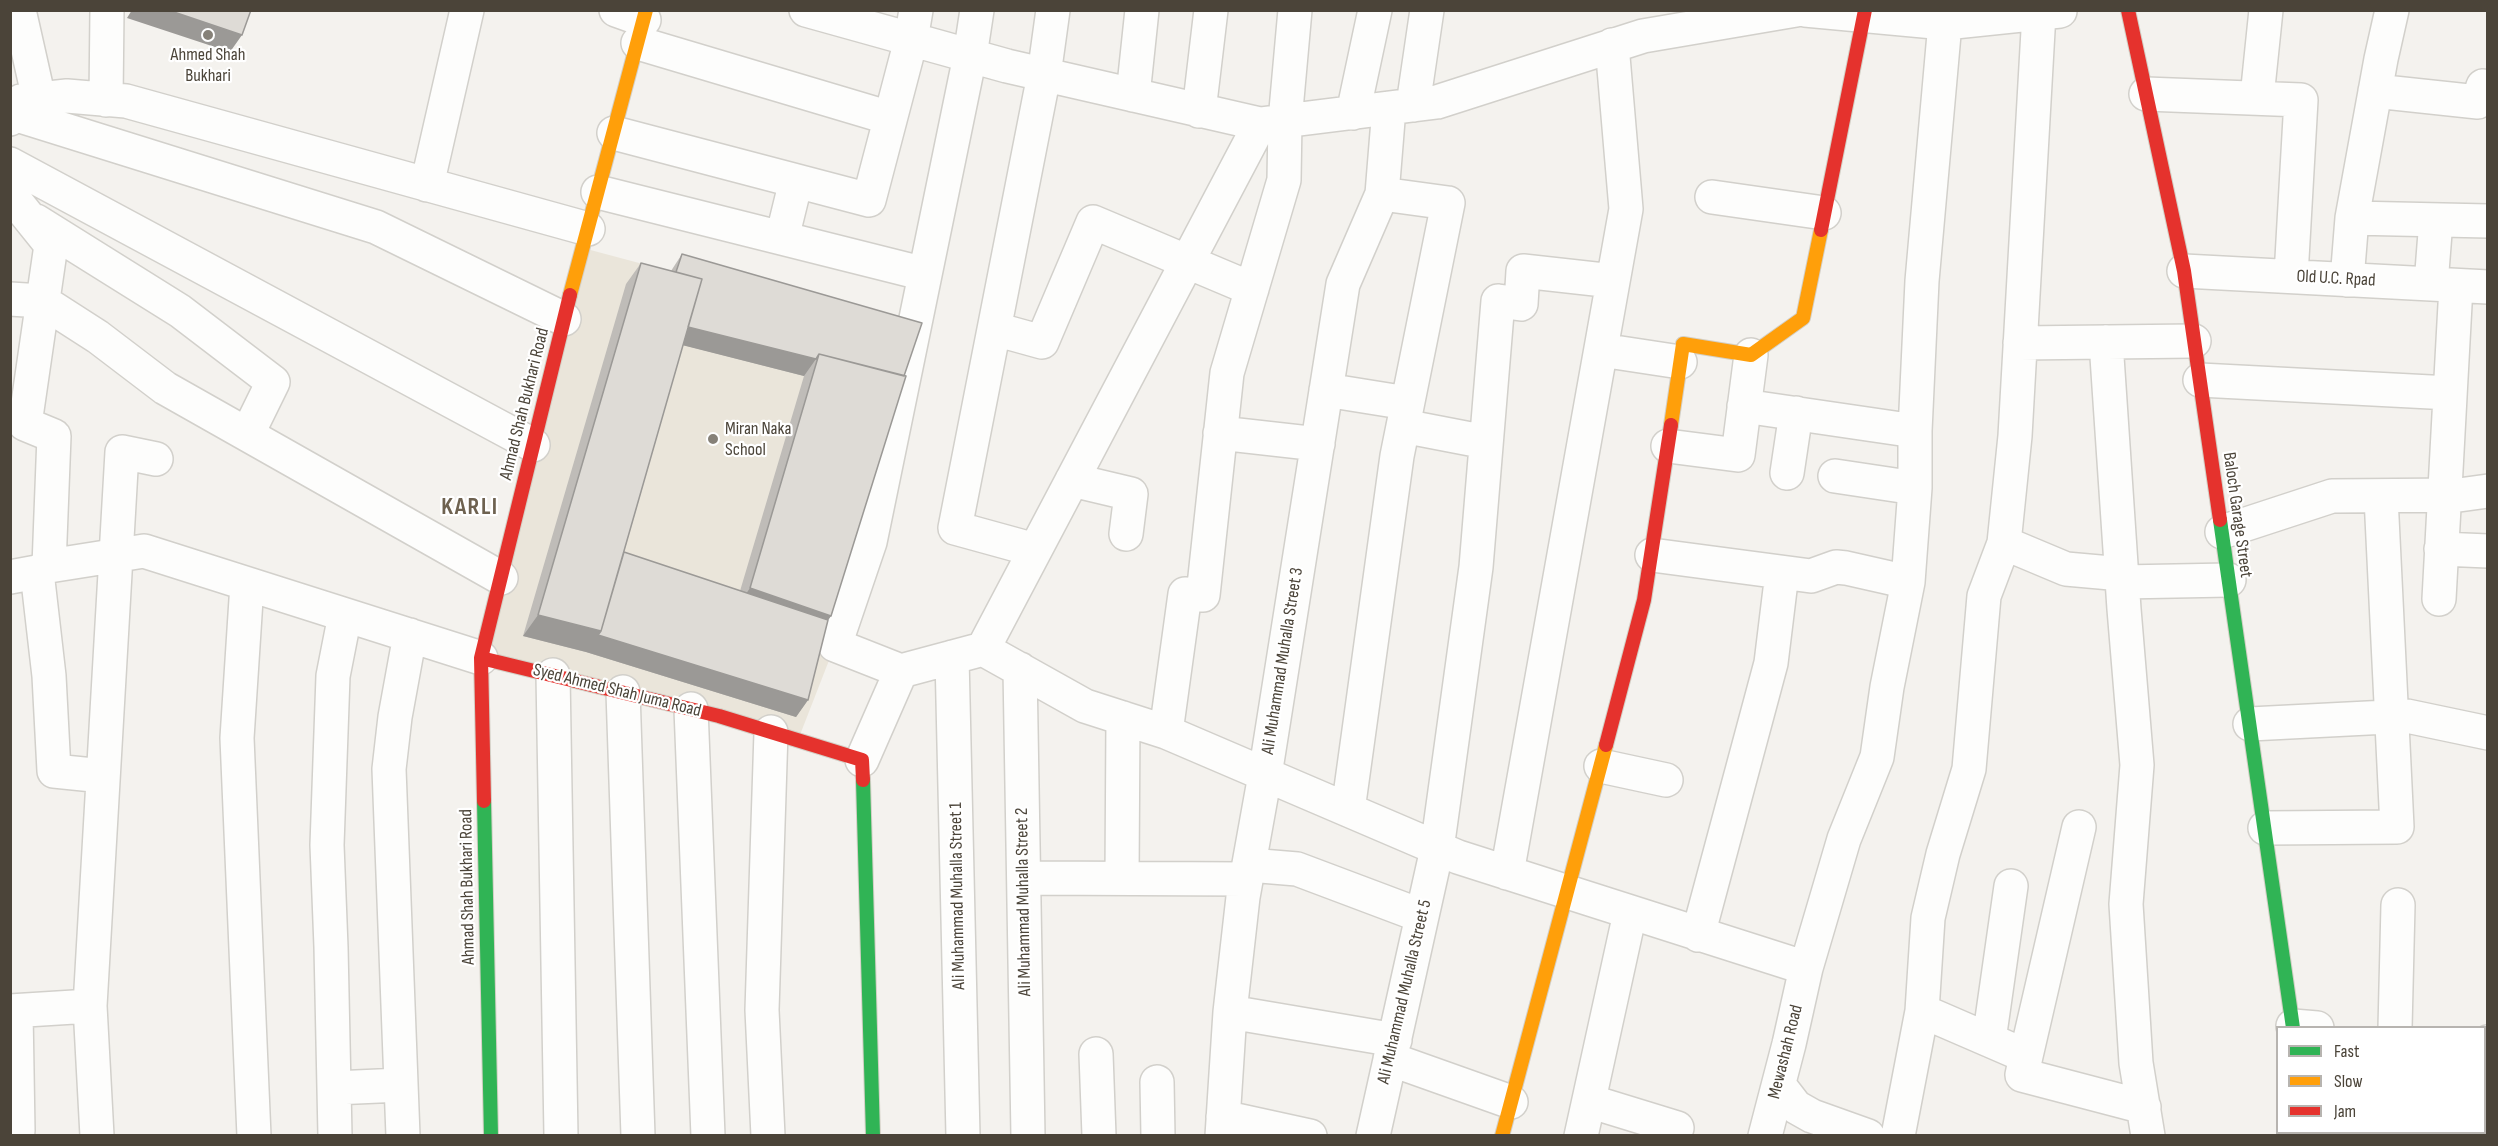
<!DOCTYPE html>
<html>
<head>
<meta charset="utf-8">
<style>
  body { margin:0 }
  #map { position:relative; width:2498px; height:1146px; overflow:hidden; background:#f4f2ee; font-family:"Sofia Sans Condensed",sans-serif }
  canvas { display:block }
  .frame { position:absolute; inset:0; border:12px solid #4b4439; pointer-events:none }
  .legend { position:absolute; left:2276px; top:1026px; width:210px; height:108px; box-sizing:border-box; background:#fff; border:2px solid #b7b4b0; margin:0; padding:8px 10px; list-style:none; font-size:18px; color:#4b4439 }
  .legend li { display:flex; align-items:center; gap:12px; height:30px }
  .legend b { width:30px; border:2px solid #b7b4b0 }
</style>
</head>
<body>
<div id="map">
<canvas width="2498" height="1146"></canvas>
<div class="frame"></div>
<ul class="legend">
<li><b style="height:8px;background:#30b455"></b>Fast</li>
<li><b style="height:8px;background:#ff9f0a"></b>Slow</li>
<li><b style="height:8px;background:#e5322d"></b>Jam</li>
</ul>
</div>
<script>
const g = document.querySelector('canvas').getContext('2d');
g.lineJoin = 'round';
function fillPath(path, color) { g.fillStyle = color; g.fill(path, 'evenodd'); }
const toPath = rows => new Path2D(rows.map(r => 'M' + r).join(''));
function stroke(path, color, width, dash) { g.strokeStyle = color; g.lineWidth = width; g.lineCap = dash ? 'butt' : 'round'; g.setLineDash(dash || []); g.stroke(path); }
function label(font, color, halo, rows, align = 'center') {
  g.font = font + ' "Sofia Sans Condensed",sans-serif'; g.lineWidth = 4.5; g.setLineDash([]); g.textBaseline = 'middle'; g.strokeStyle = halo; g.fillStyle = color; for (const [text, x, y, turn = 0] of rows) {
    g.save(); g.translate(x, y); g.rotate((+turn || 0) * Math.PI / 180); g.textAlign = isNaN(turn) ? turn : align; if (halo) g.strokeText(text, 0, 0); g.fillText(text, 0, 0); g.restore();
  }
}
fillPath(toPath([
  [583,248,912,336,835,645,798,740,481,658]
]), '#eae5da');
const street = toPath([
  [19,10,39,99],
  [616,10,644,20],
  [806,10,1007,66,1260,124,1437,102,1643,36,1796,10],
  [1805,10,1945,23,2060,11],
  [638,43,890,118],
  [2375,91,2478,102,2483,86,2488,88],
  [2146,94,2301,100,2291,276],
  [1133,95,1142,10],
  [2257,97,2266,10],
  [106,100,107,10],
  [1413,105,1427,10],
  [1199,111,1211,10],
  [1353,113,1375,10],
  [14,114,376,227,564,319],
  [10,119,21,101,67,96,126,101,588,229],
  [614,133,869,200,911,40,916,10],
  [10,164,533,445],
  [427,185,467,10],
  [598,192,925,274],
  [10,194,51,245,25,424,54,436,49,566],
  [1712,197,1824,213],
  [2352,218,2488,221],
  [36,221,180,311,273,382,248,433],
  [782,238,796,181],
  [2184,271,2488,287],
  [2347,280,2352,218,2381,59,2392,10],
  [2431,284,2436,220],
  [10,299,42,301,98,337,165,388,501,578],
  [995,329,1042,342,1093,222,1252,289],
  [2106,342,2124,609,2137,765,2126,904,2136,1063,2148,1136],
  [2020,343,2194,341],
  [1601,350,1680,362],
  [2200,380,2450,393],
  [1326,390,1407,403],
  [1744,406,1915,431],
  [1403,426,1486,442],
  [1220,433,1318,444],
  [1668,446,1738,455,1751,355],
  [1787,473,1796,413],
  [1835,476,1915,488],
  [1072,480,1131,494,1126,534],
  [2222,532,2332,496,2459,495,2488,491],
  [2004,543,2066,569,2122,574],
  [2441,549,2488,551],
  [1035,550,955,528,1044,75,1053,10],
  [1652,555,1811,576,1836,567,1846,568,1908,582],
  [37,572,49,676,54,771,103,776],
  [10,577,37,572,49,566,144,551,481,658],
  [2122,582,2229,580],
  [247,584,237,738,254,1136],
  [2439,599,2456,286],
  [983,649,1260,124],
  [952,657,963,1136],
  [1020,669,1028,1136],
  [901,671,835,645,870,542,970,56,977,10],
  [553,675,561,1136],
  [623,692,638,1136],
  [691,709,708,1136],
  [2250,724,2407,716,2488,733],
  [1166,732,1185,594,1203,595,1227,373,1284,180,1285,121,1295,10],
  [862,760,901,671,983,649,1085,706,1166,732,1458,857,1806,968],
  [1601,766,1666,780],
  [1348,810,1397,456,1448,203,1382,194,1389,108],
  [2265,828,2397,827,2381,497],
  [1249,865,1297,869,1422,916],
  [1507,873,1626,209,1612,45],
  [1024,878,1246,879],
  [1122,878,1123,718],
  [1698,935,1771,663,1782,573],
  [10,1011,90,1006],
  [16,1011,18,1131],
  [1922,1011,2026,1056,2022,1075,2144,1107],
  [1230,1012,1395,1040],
  [2293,1026,2317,1028],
  [2395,1028,2398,905],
  [1989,1040,2011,886],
  [1096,1054,1099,1136],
  [2026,1056,2079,827],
  [2484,1056,2488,1042],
  [1390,1059,1511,1102],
  [1157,1082,1158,1136],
  [1779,1085,1796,1107,1812,1116,1868,1136],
  [334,1088,401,1085],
  [1589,1101,1677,1128],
  [1223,1117,1310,1136],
  [97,1136,90,1006,122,452,156,459],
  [335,1136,331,947,327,845,333,676,345,615],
  [403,1136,389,769,395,717,410,635],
  [768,1136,762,1010,771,732],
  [1222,1136,1230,1012,1243,897,1265,775,1343,284,1382,194],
  [1373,1136,1437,849,1476,567,1498,301,1521,304,1523,271,1613,281],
  [1581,1136,1630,913],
  [1765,1136,1789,1044,1806,968,1844,839,1877,757,1887,687,1908,582,1915,488,1915,431,1922,281,1945,23],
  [1898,1136,1922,1011,1928,918,1943,854,1969,769,1984,596,2004,543,2015,436,2039,13],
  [2440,1136,2440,1132]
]);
const fast = toPath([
  [2220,520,2293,1028],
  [863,780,873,1136],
  [484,801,491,1136]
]);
const slow = toPath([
  [570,295,646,10],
  [1671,425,1683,344,1751,355,1803,318,1821,230],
  [2309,1132,2309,1136],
  [1502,1136,1606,745]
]);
const jam = toPath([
  [2128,10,2184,271,2220,520],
  [1821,230,1865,10],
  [481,658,719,716,862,760,863,780],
  [1606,745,1644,600,1671,425],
  [484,801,481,658,570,295]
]);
stroke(street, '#d2d0cb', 36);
stroke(fast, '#d3cfc5', 16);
stroke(slow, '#d3cfc5', 16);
stroke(jam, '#d3cfc5', 16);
stroke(street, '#fdfdfc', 33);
stroke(fast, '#30b455', 14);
stroke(slow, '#ff9f0a', 14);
stroke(jam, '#e5322d', 14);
fillPath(toPath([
  [682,254,904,376,831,616,828,620,808,700,796,717,586,652,523,636,626,284,641,263,671,271],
  [683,345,804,376,740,591,624,552]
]), '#bfbcb8');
fillPath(toPath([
  [132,10,168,10,242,35,230,52,127,18],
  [686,326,816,359,804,376,674,343],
  [750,588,831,616,816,637,735,610],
  [538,615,601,631,808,700,796,717,586,652,523,636]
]), '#9b9996');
const building = toPath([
  [168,10,251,10,242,35,168,10],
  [682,254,922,323,904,376,819,354,816,359,688,327,702,279,676,272,682,254],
  [641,263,702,279,601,631,538,615,641,263],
  [819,354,906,376,831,616,750,588,819,354],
  [624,552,828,620,808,700,598,635,601,631,624,552]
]);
fillPath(building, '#dedbd6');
stroke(building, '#9b9996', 1.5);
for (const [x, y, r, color] of [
  [208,35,6,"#868178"],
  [713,439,6,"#868178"]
]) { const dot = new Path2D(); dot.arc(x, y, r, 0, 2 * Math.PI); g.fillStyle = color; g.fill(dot); stroke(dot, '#fff', 2); }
label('18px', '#4b4439', '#fff', [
  ["Ahmed Shah",208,55],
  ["Bukhari",208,76],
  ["Miran Naka",725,429,"left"],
  ["School",725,450,"left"]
]);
label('18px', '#4b4439', '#fff', [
  ["Old U.C. Rpad",2336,279,3],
  ["Ahmad Shah Bukhari Road",525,404,-76],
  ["Baloch Garage Street",2237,515,82],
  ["Ali Muhammad Muhalla Street 3",1283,661,-81],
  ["Syed Ahmed Shah Juma Road",617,691,14],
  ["Ahmad Shah Bukhari Road",468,887,-91],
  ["Ali Muhammad Muhalla Street 1",958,896,-91],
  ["Ali Muhammad Muhalla Street 2",1024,902,-91],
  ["Ali Muhammad Muhalla Street 5",1405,992,-77],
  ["Mewashah Road",1786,1052,-76]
]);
g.letterSpacing = '1.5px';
label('bold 24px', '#6e6250', '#fff', [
  ["KARLI",470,508]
]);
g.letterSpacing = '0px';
</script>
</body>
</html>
